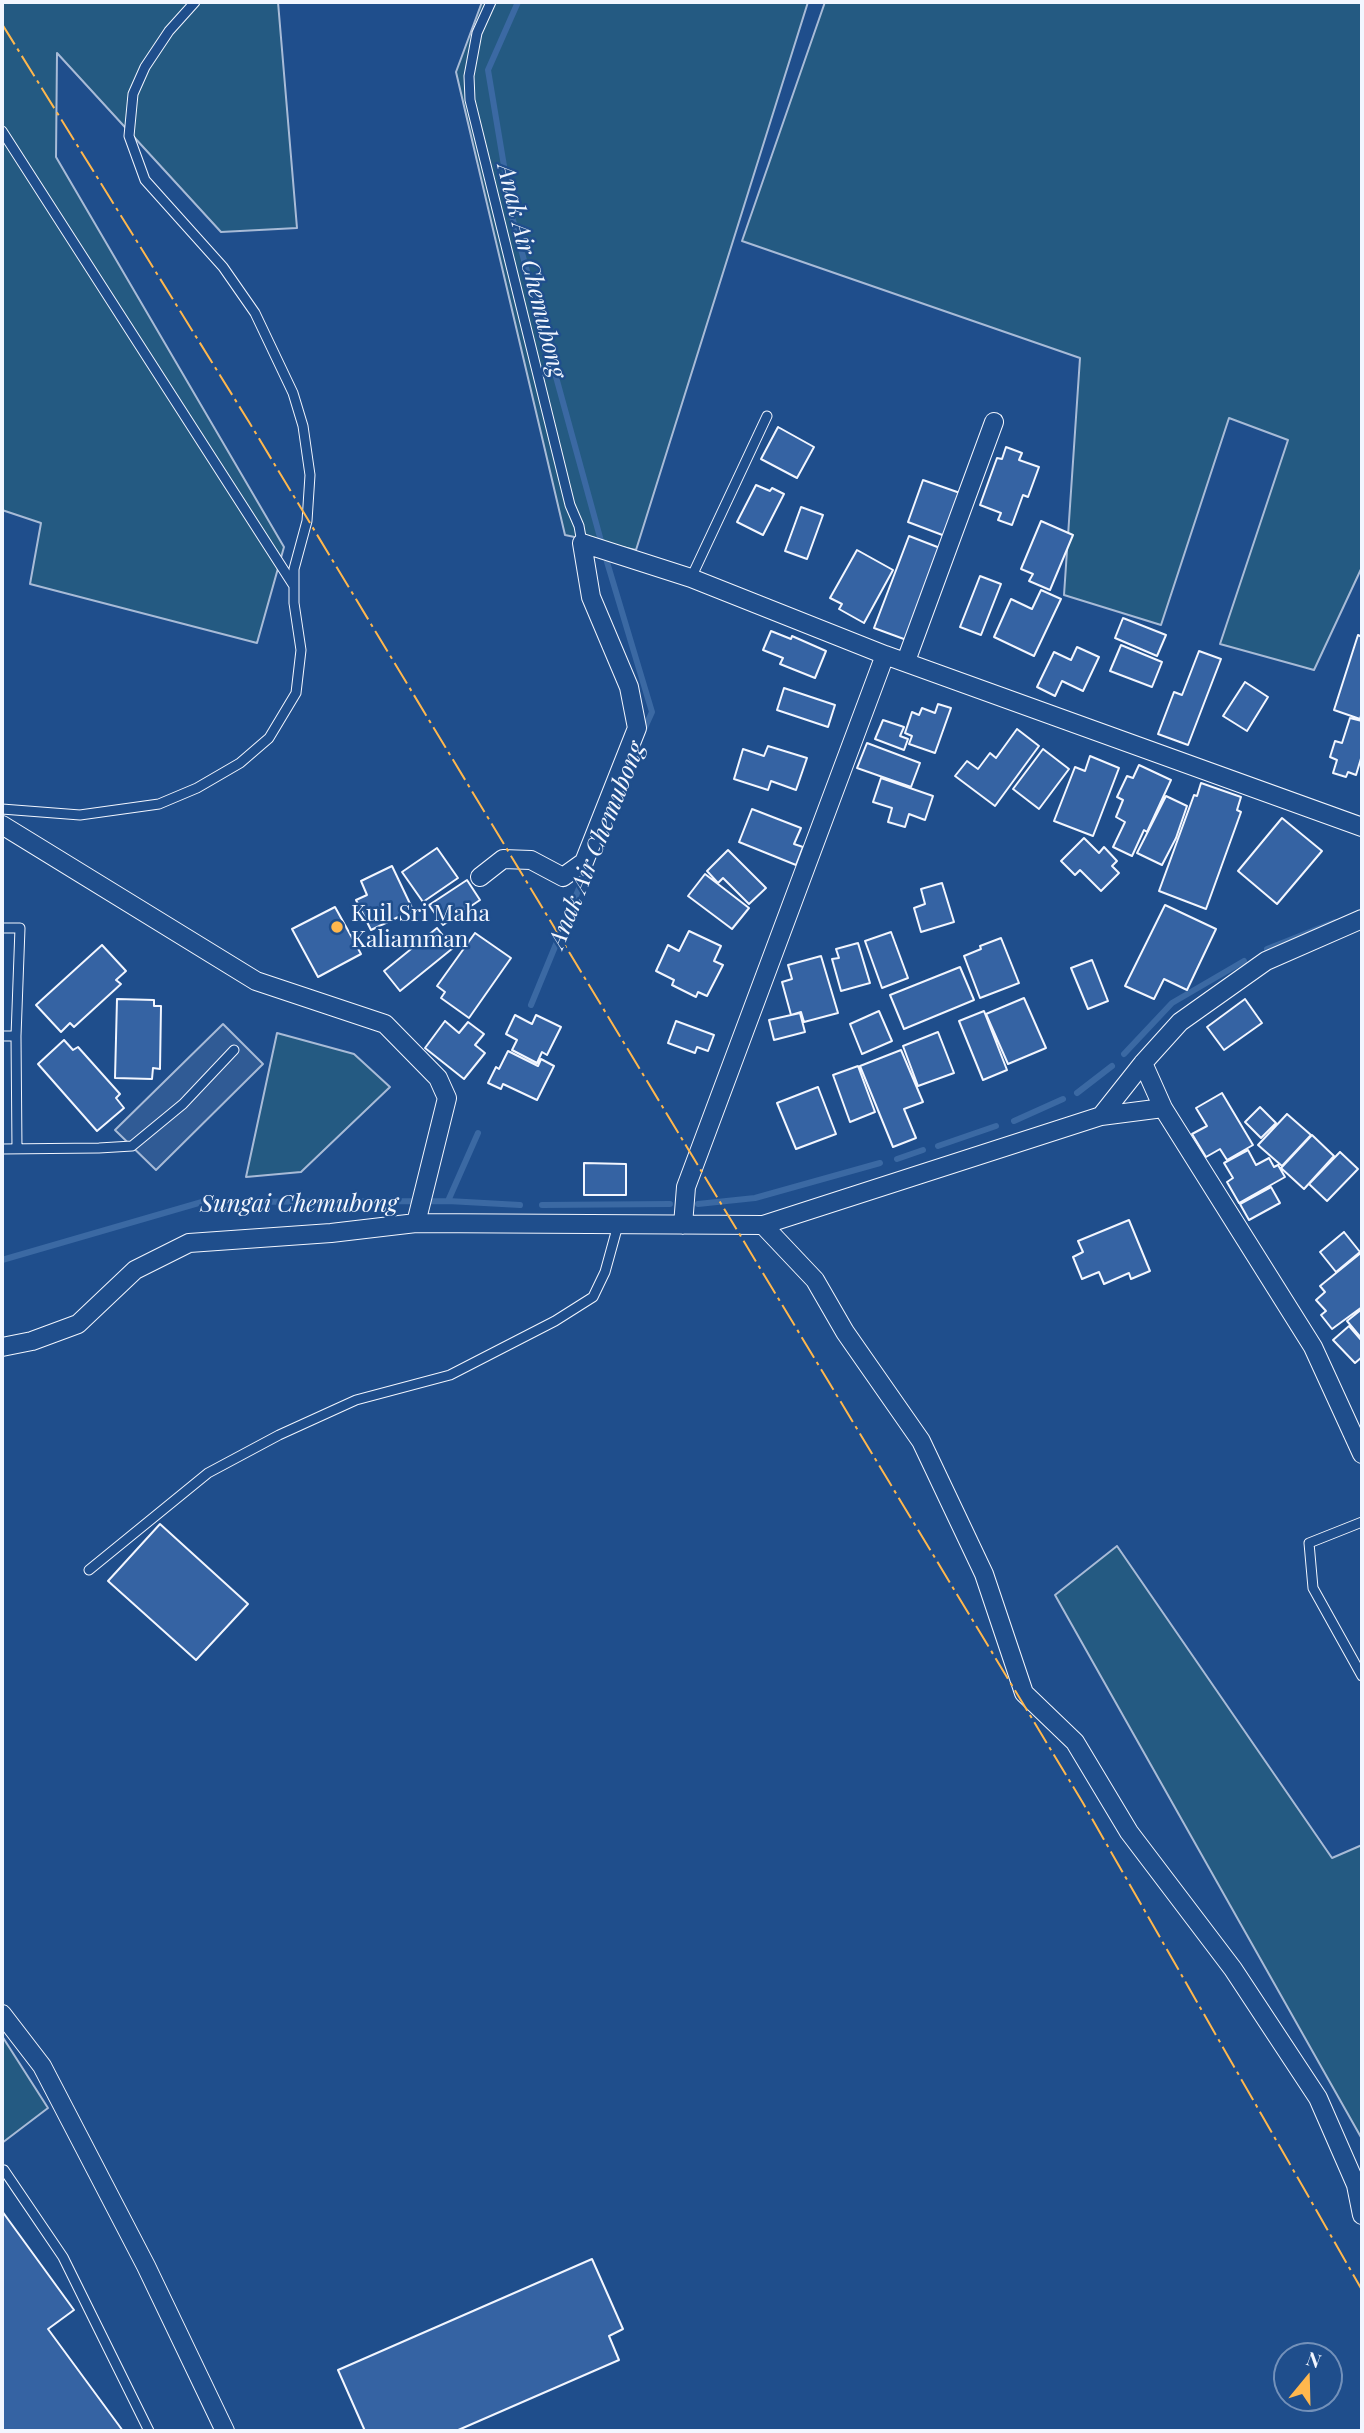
<!DOCTYPE html>
<html>
<head>
<meta charset="utf-8">
<style>
  body { margin:0 }
  #map { position:relative; width:1364px; height:2433px; overflow:hidden; background:#1f4e8c; font-family:"Playfair Display",serif }
  canvas { display:block }
  .frame { position:absolute; inset:0; border:4px solid #f2f6ff; pointer-events:none }
  .north { position:absolute; left:1273px; top:2342px; width:70px; height:70px; box-sizing:border-box; background:#1f4e8c; border:2px solid #7391ba; border-radius:50%; rotate:19deg; font-size:19px; font-weight:700; line-height:28px; text-align:center; color:#f2f6ff }
  .north::after { content:''; display:block; margin:auto; width:24px; height:32px; background:#ffb74d; clip-path:polygon(50% 0,100% 100%,50% 72%,0 100%) }
</style>
</head>
<body>
<div id="map">
<canvas width="1364" height="2433"></canvas>
<div class="frame"></div>
<div class="north">N</div>
</div>
<script>
const g = document.querySelector('canvas').getContext('2d');
g.lineJoin = 'round';
function fillPath(path, color) { g.fillStyle = color; g.fill(path, 'evenodd'); }
const toPath = rows => new Path2D(rows.map(r => 'M' + r).join(''));
function stroke(path, color, width, dash) { g.strokeStyle = color; g.lineWidth = width; g.lineCap = dash ? 'butt' : 'round'; g.setLineDash(dash || []); g.stroke(path); }
function label(font, color, halo, rows, align = 'center') {
  g.font = font + ' "Playfair Display",serif'; g.lineWidth = 5; g.setLineDash([]); g.textBaseline = 'middle'; g.strokeStyle = halo; g.fillStyle = color; for (const [text, x, y, turn = 0] of rows) {
    g.save(); g.translate(x, y); g.rotate((+turn || 0) * Math.PI / 180); g.textAlign = isNaN(turn) ? turn : align; if (halo) g.strokeText(text, 0, 0); g.fillText(text, 0, 0); g.restore();
  }
}
const green = toPath([
  [2,2,278,2,297,228,221,232,57,53,56,157,284,547,257,643,30,584,41,523,2,510,2,2],
  [482,2,808,2,636,550,565,535,456,72,482,2],
  [825,2,1362,2,1362,567,1314,670,1220,644,1288,440,1229,418,1161,625,1064,595,1080,358,742,241,825,2],
  [277,1033,354,1054,390,1087,301,1172,246,1177,277,1033],
  [1117,1546,1332,1858,1362,1845,1362,2139,1055,1595,1117,1546],
  [2,2036,48,2108,2,2143,2,2036]
]);
fillPath(green, '#245a82');
stroke(green, '#a8bbd7', 2);
const parking = toPath([
  [223,1024,263,1064,156,1170,115,1130,223,1024]
]);
fillPath(parking, '#305b95');
stroke(parking, '#a8bbd7', 2);
stroke(toPath([
  [518,2,488,70,513,220,601,541],
  [607,562,652,712,642,734],
  [1267,949,1335,922],
  [531,1005,589,864],
  [1124,1054,1172,1003,1244,961],
  [1077,1093,1112,1066],
  [1014,1121,1063,1099],
  [938,1146,996,1126],
  [897,1159,923,1150],
  [448,1201,478,1133],
  [698,1204,755,1198,880,1163],
  [542,1205,670,1204],
  [2,1260,202,1202,448,1201,520,1205]
]), '#3b69a3', 6);
const building = toPath([
  [778,427,814,447,797,478,761,459,778,427],
  [1006,447,1022,453,1019,460,1039,467,1028,497,1023,495,1012,525,998,520,1001,513,980,505,997,458,1002,459,1006,447],
  [923,480,960,493,945,536,908,522,923,480],
  [756,485,770,491,772,488,784,494,763,535,737,522,756,485],
  [801,507,823,515,807,559,785,551,801,507],
  [1041,521,1073,535,1050,590,1029,581,1033,574,1021,569,1041,521],
  [909,536,940,548,912,642,874,628,909,536],
  [857,550,893,570,864,623,839,609,842,604,830,598,857,550],
  [980,576,1001,584,981,635,960,627,980,576],
  [1041,590,1061,599,1034,656,994,637,1011,599,1032,609,1041,590],
  [1123,618,1166,635,1157,656,1115,638,1123,618],
  [771,631,791,639,792,636,826,651,815,678,780,664,783,658,763,650,771,631],
  [1358,635,1362,637,1362,712,1360,719,1334,710,1358,635],
  [1121,645,1162,662,1152,687,1110,671,1121,645],
  [1077,647,1099,657,1083,691,1062,681,1055,696,1037,687,1054,652,1071,660,1077,647],
  [1199,651,1221,659,1188,745,1158,734,1174,692,1182,695,1199,651],
  [1245,682,1268,697,1247,731,1223,716,1245,682],
  [784,688,835,705,828,727,777,710,784,688],
  [938,704,951,708,935,753,909,744,912,736,905,733,912,712,919,715,922,708,935,713,938,704],
  [1350,718,1362,721,1362,755,1356,775,1348,772,1346,777,1333,773,1337,760,1330,757,1335,741,1342,743,1350,718],
  [883,720,904,727,900,736,908,739,904,750,875,739,883,720],
  [1017,729,1039,746,995,806,955,776,967,761,978,769,990,753,996,758,1017,729],
  [867,743,920,763,911,787,857,768,867,743],
  [768,746,807,758,796,790,771,781,768,790,734,779,743,749,764,756,768,746],
  [1043,749,1069,769,1039,809,1013,789,1043,749],
  [1090,756,1119,768,1093,836,1054,821,1075,767,1085,771,1090,756],
  [1139,765,1171,780,1147,832,1144,830,1132,856,1113,847,1125,822,1116,817,1123,800,1117,797,1127,776,1133,778,1139,765],
  [881,778,933,796,925,820,909,814,905,827,888,822,892,808,873,802,881,778],
  [1201,783,1241,797,1237,810,1241,812,1206,909,1159,891,1194,795,1197,796,1201,783],
  [1166,796,1187,806,1176,838,1162,865,1137,853,1166,796],
  [752,809,801,828,794,844,803,847,796,865,739,842,752,809],
  [1282,818,1322,851,1277,904,1238,871,1282,818],
  [1084,838,1099,853,1104,847,1117,861,1112,866,1119,873,1101,891,1080,870,1075,875,1061,861,1084,838],
  [437,848,458,878,423,902,402,872,437,848],
  [728,850,766,888,749,904,723,878,718,883,707,871,728,850],
  [392,866,413,910,371,930,356,900,367,895,361,881,392,866],
  [705,874,749,908,732,929,688,896,705,874],
  [467,880,480,900,443,925,429,905,467,880],
  [942,883,954,922,921,932,914,908,925,904,921,889,942,883],
  [1165,905,1216,929,1187,990,1164,979,1154,999,1125,986,1165,905],
  [335,907,361,954,318,977,292,929,335,907],
  [437,928,453,948,400,991,384,971,437,928],
  [689,931,721,946,714,961,723,965,707,996,698,992,696,997,672,985,674,980,656,971,668,945,679,951,689,931],
  [891,932,908,978,882,988,865,941,891,932],
  [475,933,511,958,469,1018,441,998,445,992,437,986,475,933],
  [1001,938,1019,983,980,998,964,956,981,949,980,946,1001,938],
  [858,943,870,983,841,991,832,959,839,958,836,949,858,943],
  [102,945,126,971,116,980,121,984,74,1027,70,1023,61,1032,36,1005,102,945],
  [821,956,838,1013,804,1022,801,1012,791,1015,782,982,792,979,788,965,821,956],
  [1092,960,1108,1001,1088,1009,1071,968,1092,960],
  [960,967,974,1000,904,1029,890,995,960,967],
  [1024,998,1046,1048,1008,1064,986,1014,1024,998],
  [117,999,154,1000,154,1006,161,1006,160,1069,153,1068,152,1079,115,1078,117,999],
  [1245,999,1262,1023,1224,1050,1207,1027,1245,999],
  [879,1011,892,1041,862,1054,850,1024,879,1011],
  [984,1011,1007,1070,983,1080,959,1021,984,1011],
  [800,1013,805,1032,774,1040,769,1020,800,1013],
  [515,1015,532,1024,536,1015,561,1027,547,1055,542,1052,537,1063,512,1050,517,1040,506,1034,515,1015],
  [445,1021,459,1033,468,1022,484,1034,475,1045,485,1053,464,1079,425,1048,445,1021],
  [676,1021,714,1035,708,1051,697,1047,695,1053,668,1043,676,1021],
  [938,1032,954,1073,918,1086,903,1046,938,1032],
  [64,1040,73,1050,78,1047,120,1094,116,1098,124,1108,97,1131,38,1064,64,1040],
  [901,1050,923,1102,904,1109,916,1138,893,1147,860,1066,901,1050],
  [508,1051,538,1066,541,1059,554,1066,537,1100,503,1084,501,1089,488,1083,496,1067,499,1069,508,1051],
  [858,1066,875,1112,850,1122,833,1075,858,1066],
  [818,1087,836,1134,796,1149,777,1103,818,1087],
  [1222,1093,1253,1145,1227,1160,1220,1149,1206,1157,1192,1134,1207,1126,1196,1108,1222,1093],
  [1260,1107,1276,1123,1261,1138,1245,1122,1260,1107],
  [1287,1114,1311,1135,1282,1166,1258,1145,1287,1114],
  [1312,1135,1334,1156,1304,1189,1281,1168,1312,1135],
  [1248,1150,1256,1165,1269,1158,1274,1167,1278,1165,1285,1177,1239,1203,1227,1182,1233,1178,1224,1163,1248,1150],
  [1340,1152,1358,1169,1327,1201,1309,1184,1340,1152],
  [584,1163,626,1164,626,1195,584,1195,584,1163],
  [1271,1187,1280,1203,1249,1220,1240,1204,1271,1187],
  [1129,1220,1150,1271,1131,1279,1129,1273,1104,1284,1099,1272,1082,1279,1073,1257,1083,1252,1078,1241,1129,1220],
  [1344,1232,1360,1252,1336,1272,1320,1252,1344,1232],
  [1362,1252,1362,1307,1332,1329,1321,1315,1326,1311,1316,1300,1325,1292,1320,1286,1362,1252],
  [1362,1309,1362,1339,1347,1321,1362,1309],
  [1349,1326,1362,1341,1362,1357,1355,1363,1333,1340,1349,1326],
  [160,1524,248,1604,196,1660,108,1581,160,1524],
  [2,2211,74,2310,48,2329,123,2431,2,2431,2,2211],
  [592,2259,623,2329,609,2336,619,2360,456,2431,365,2431,338,2370,592,2259]
]);
fillPath(building, '#3563a3');
stroke(building, '#f2f6ff', 2);
const lane = toPath([
  [491,2,477,33,469,76,470,100,570,505,579,526,582,543],
  [2,131,294,586],
  [691,578,767,416],
  [2,809,80,815,159,804,197,788,240,763,269,738,296,693,301,650,294,603,294,569,307,521,310,475,303,426,293,393,255,313,223,267,145,180,129,136,133,94,145,67,169,31,195,2],
  [2,928,20,928,16,1036,17,1149],
  [2,1036,16,1036],
  [2,1149,99,1148,132,1146,183,1104,234,1050],
  [1362,1522,1309,1543,1313,1588,1362,1676],
  [89,1570,208,1473,279,1435,356,1400,450,1375,555,1321,593,1297,605,1272,618,1225],
  [4,2170,63,2257,149,2431]
]);
const street = toPath([
  [906,661,994,422],
  [2,825,256,981,385,1024,438,1078,447,1098,416,1223],
  [480,877,503,859,531,860,563,877,584,862,637,728,629,687,591,597,582,543,691,578,885,655,1362,827],
  [1143,1063,1163,1108,1313,1347,1362,1454],
  [1101,1116,1163,1108],
  [683,1225,686,1187,885,655],
  [763,1225,815,1280,845,1332,921,1441,984,1574,1024,1693,1075,1742,1129,1832,1233,1969,1318,2098,1356,2185,1362,2215],
  [2,1347,32,1341,78,1324,135,1270,189,1243,331,1233,416,1223,763,1225,1101,1116,1143,1063,1180,1022,1266,961,1362,919],
  [2,2014,42,2066,146,2266,225,2431]
]);
stroke(lane, '#f2f6ff', 11);
stroke(street, '#f2f6ff', 20);
stroke(lane, '#1f4e8c', 9);
stroke(street, '#1f4e8c', 18);
stroke(toPath([
  [2,24,249,422,1083,1803,1362,2290]
]), '#ffb74d', 2, [24, 5, 3.5, 5]);
for (const [x, y, r, color] of [
  [337,927,7,"#ffb74d"]
]) { const dot = new Path2D(); dot.arc(x, y, r, 0, 2 * Math.PI); g.fillStyle = color; g.fill(dot); stroke(dot, '#1f4e8c', 2.5); }
label('23px', '#f2f6ff', '#1f4e8c', [
  ["Kuil Sri Maha",351,914],
  ["Kaliamman",351,940]
], 'left');
label('italic 24px', '#f2f6ff', '#1f4e8c', [
  ["Anak Air Chemubong",531,271,76],
  ["Anak Air Chemubong",597,845,-68],
  ["Sungai Chemubong",299,1205]
]);
</script>
</body>
</html>
